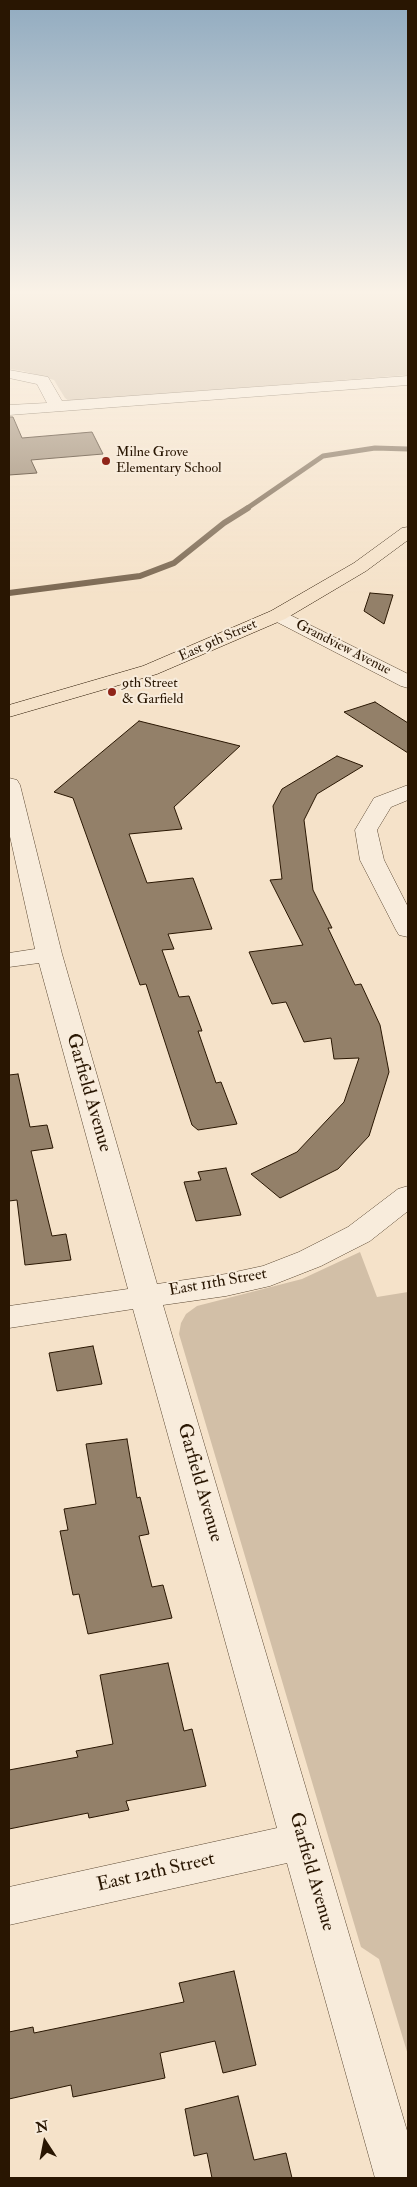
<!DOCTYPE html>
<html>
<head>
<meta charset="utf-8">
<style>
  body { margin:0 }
  #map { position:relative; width:417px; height:2187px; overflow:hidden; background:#f5e2c9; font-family:"IM FELL Double Pica",serif }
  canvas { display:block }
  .frame { position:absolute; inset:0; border:10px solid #291602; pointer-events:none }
  .north { position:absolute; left:20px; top:2117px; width:50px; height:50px; -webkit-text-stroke:4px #f8ecdc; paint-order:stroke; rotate:349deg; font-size:14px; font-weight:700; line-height:20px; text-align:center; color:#291602 }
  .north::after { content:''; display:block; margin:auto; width:18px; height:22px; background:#291602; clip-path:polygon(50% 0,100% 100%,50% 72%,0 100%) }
</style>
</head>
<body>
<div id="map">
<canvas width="417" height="2187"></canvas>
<div class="frame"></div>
<div class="north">N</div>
</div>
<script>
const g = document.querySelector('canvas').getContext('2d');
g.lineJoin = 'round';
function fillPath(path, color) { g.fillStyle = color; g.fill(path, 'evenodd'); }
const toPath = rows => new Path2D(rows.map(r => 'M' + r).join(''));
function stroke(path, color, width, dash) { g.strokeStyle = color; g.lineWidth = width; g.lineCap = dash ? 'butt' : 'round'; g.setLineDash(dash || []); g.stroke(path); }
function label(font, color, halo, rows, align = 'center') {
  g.font = font + ' "IM FELL Double Pica",serif'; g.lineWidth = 4; g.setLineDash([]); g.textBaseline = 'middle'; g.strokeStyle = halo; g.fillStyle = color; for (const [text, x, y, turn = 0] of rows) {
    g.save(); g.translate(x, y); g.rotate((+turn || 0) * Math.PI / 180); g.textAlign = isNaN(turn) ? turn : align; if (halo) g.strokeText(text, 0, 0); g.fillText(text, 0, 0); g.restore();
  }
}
fillPath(toPath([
  [9,291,408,291,408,375,69,401,65,398,54,380,23,371,9,369],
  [360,1252,377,1297,408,1292,408,2055,379,1959,361,1947,179,1334,181,1323,186,1314,197,1306,302,1279]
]), '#d2bfa7');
stroke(toPath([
  [246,509,323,456,375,448,408,449]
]), '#7a6751', 5);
stroke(toPath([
  [9,593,140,576,174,563,224,523,248,508]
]), '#7a6751', 6);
const building = toPath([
  [9,417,13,417,22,438,92,432,103,454,31,460,37,473,9,475,9,417],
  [370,593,393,595,384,624,364,611,370,593],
  [375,702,408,723,408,753,344,712,375,702],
  [139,721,240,746,174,807,182,829,129,834,147,883,193,878,212,929,168,934,174,949,162,950,179,997,189,996,202,1031,198,1031,216,1083,221,1082,237,1124,198,1130,192,1125,146,984,140,985,73,798,54,792,139,721],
  [337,756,363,766,317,794,304,820,313,890,332,928,328,928,355,985,361,984,380,1025,389,1072,369,1136,338,1169,280,1198,251,1174,297,1152,344,1102,359,1058,334,1059,331,1038,304,1042,286,1002,272,1004,249,952,303,945,270,880,282,879,273,806,282,789,337,756],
  [18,1074,30,1127,47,1125,53,1148,31,1151,52,1236,66,1234,71,1260,25,1265,17,1200,9,1201,9,1075,18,1074],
  [226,1168,241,1215,196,1221,184,1182,201,1180,198,1172,226,1168],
  [93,1346,102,1384,57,1391,49,1353,93,1346],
  [127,1439,137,1498,140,1497,149,1534,139,1536,152,1587,163,1585,172,1618,88,1634,79,1594,73,1595,60,1531,68,1530,64,1509,96,1504,86,1444,127,1439],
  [168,1663,184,1731,192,1729,206,1786,126,1801,129,1810,89,1818,88,1813,9,1829,9,1770,78,1757,76,1751,113,1744,100,1675,168,1663],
  [234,1971,256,2065,223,2073,215,2041,160,2053,165,2078,73,2097,71,2085,9,2099,9,2032,33,2027,34,2033,184,2002,179,1983,234,1971],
  [238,2096,254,2160,286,2153,292,2178,212,2178,207,2153,194,2156,185,2109,238,2096]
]);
fillPath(building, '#938069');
stroke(building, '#291602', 1);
const minor = toPath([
  [9,370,48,377,62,401,408,376,408,385,9,415,9,405,47,403,37,384,9,378,9,370],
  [278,609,408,674,408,688,401,686,271,619,268,615,271,611,278,609],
  [9,778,17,780,20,785,62,954,157,1284,226,1274,263,1266,299,1252,348,1227,398,1189,408,1186,408,1211,370,1241,321,1266,270,1286,226,1296,163,1305,408,2134,408,2178,375,2178,287,1863,9,1925,9,1887,277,1828,133,1309,9,1328,9,1306,128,1289,39,963,9,967,9,953,35,949,9,832,9,778],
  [408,785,408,800,391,807,377,830,384,860,408,907,408,937,399,935,396,930,360,860,355,830,374,798,408,785]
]);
const major = toPath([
  [408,527,408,540,366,571,285,619,157,674,9,717,9,705,143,666,271,611,354,563,402,528,408,527]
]);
stroke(minor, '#5c4934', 1);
stroke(major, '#291602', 1);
fillPath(minor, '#f8ecdc');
fillPath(major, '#f5e2c9');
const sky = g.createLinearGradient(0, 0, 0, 597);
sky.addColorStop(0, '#91abc0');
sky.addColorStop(0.49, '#faf2e7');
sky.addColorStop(1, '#faf2e700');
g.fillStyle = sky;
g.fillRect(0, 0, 417, 597);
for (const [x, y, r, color] of [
  [106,461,5,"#8f2418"],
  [112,692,5,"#8f2418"]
]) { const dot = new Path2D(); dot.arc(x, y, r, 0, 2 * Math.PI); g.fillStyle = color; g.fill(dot); stroke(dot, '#f8ecdc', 2); }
label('14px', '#291602', '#f8ecdc', [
  ["Milne Grove",116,453],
  ["Elementary School",116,469],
  ["9th Street",122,684],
  ["& Garfield",122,700]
], 'left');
label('14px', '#291602', '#f8ecdc', [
  ["East 9th Street",218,641,-24],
  ["Grandview Avenue",343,648,27]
]);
label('16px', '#291602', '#f8ecdc', [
  ["East 11th Street",218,1283,-10]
]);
label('19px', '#291602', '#f8ecdc', [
  ["Garfield Avenue",88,1093,74],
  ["Garfield Avenue",199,1483,74],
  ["Garfield Avenue",311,1872,74],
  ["East 12th Street",156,1873,-13]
]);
</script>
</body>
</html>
